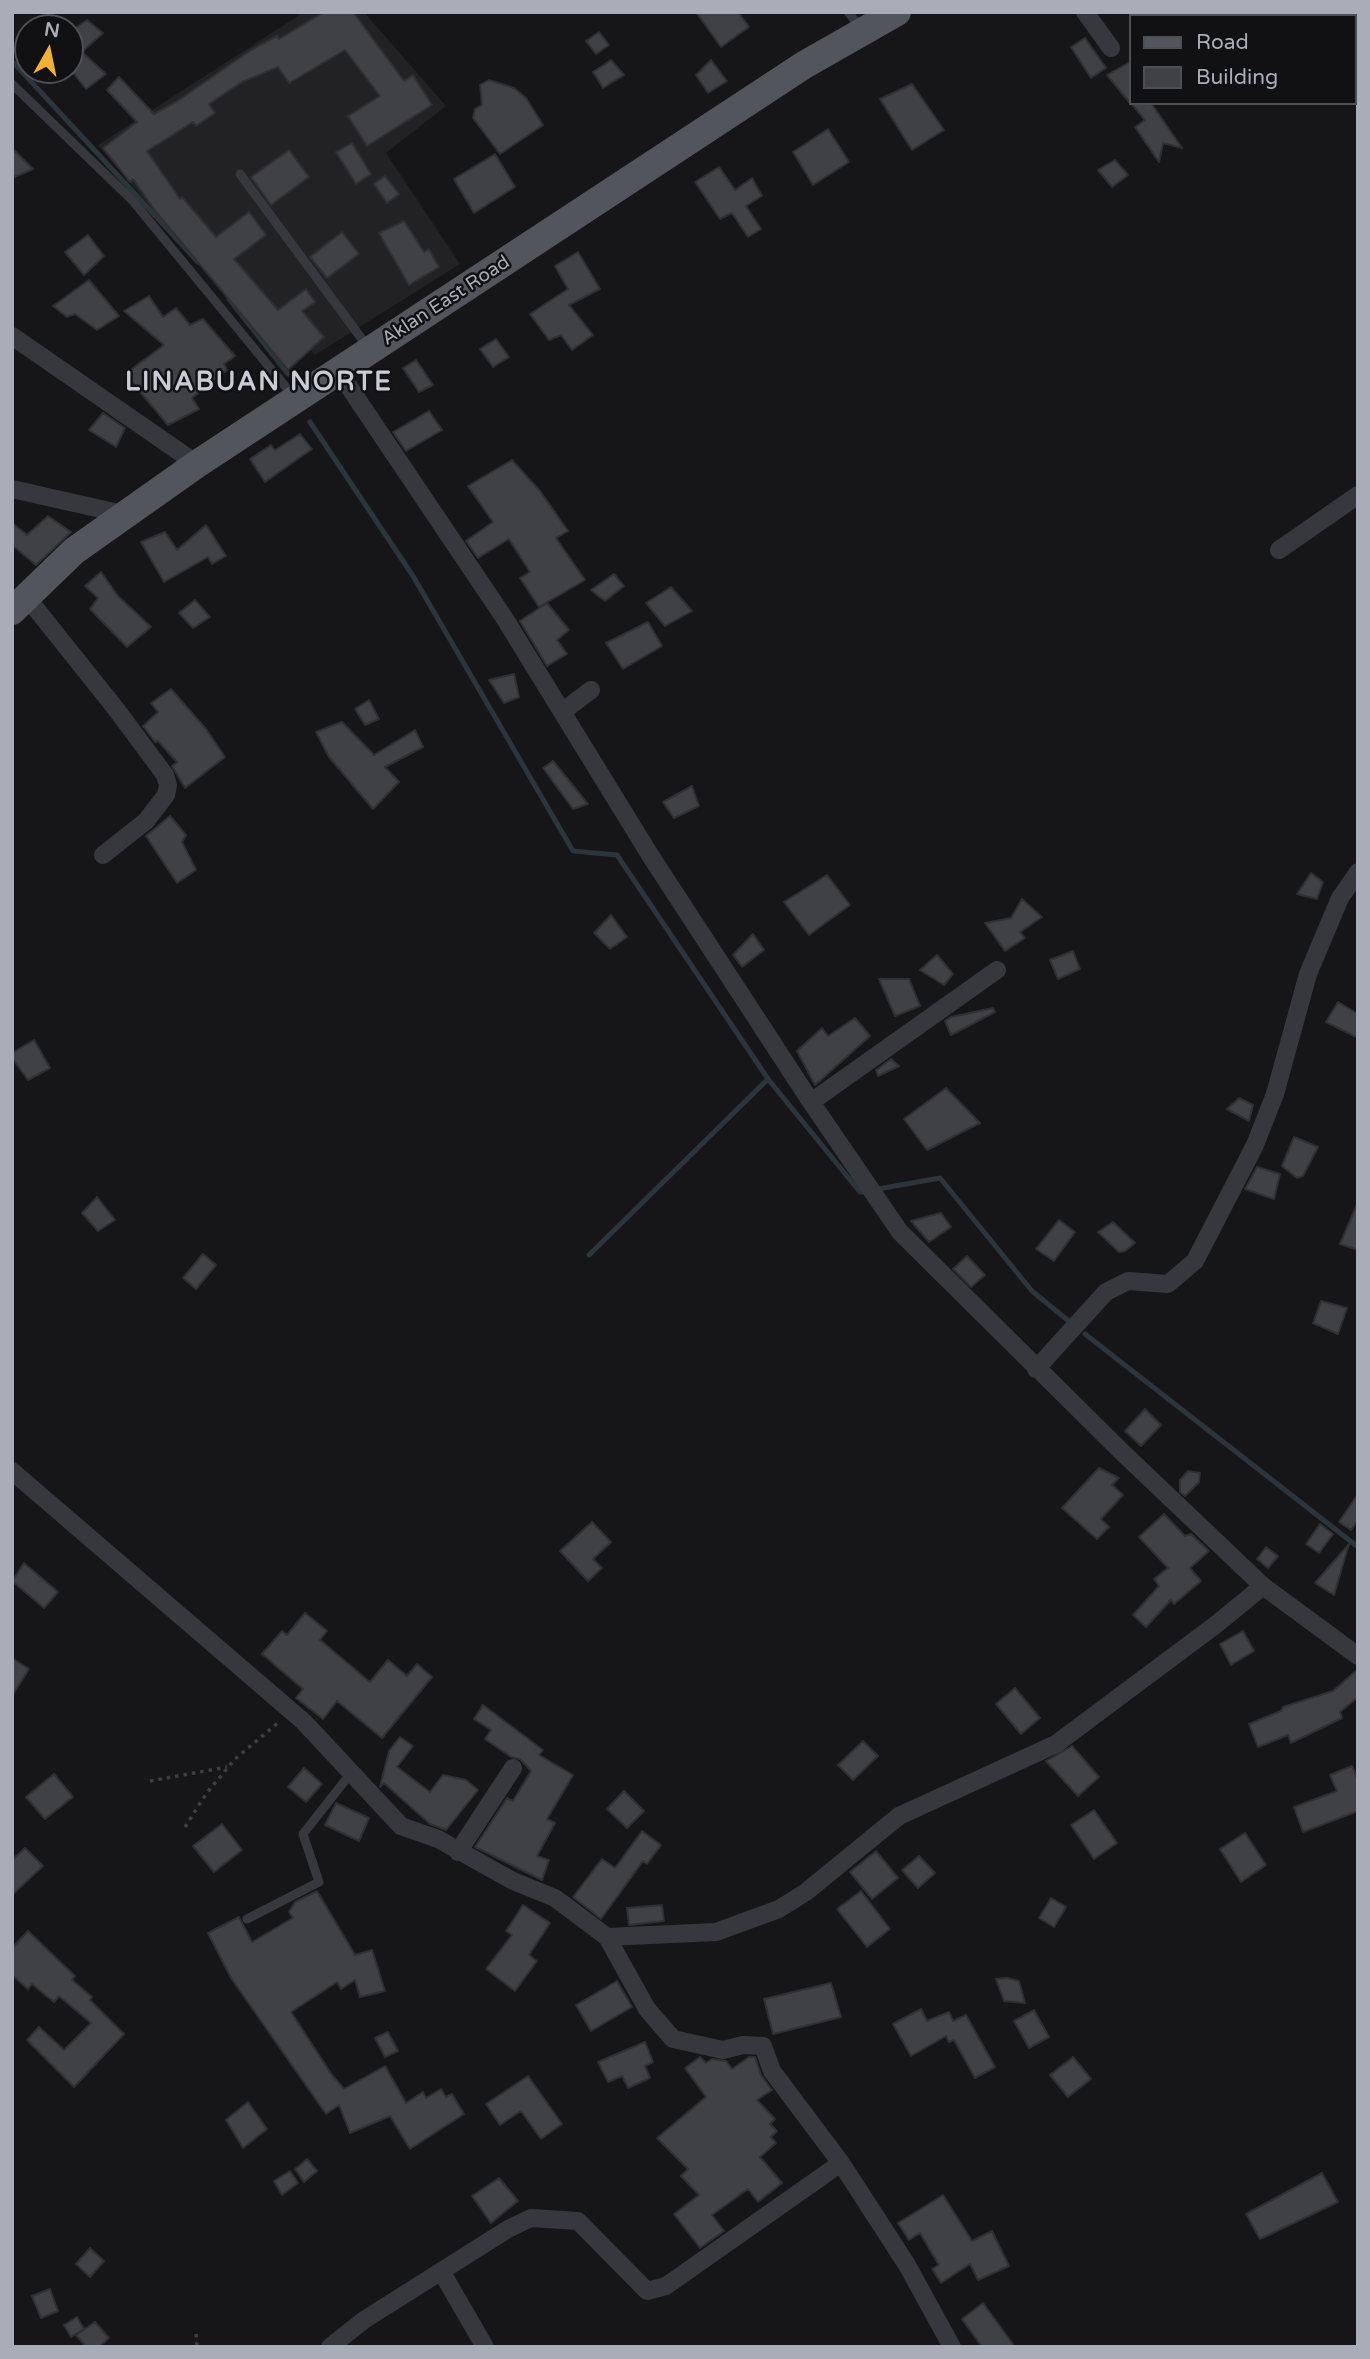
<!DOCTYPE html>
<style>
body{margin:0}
#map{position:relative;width:1370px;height:2359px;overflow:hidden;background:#161618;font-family:"Varela Round",sans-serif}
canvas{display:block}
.frame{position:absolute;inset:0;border:14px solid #a8adb8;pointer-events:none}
.legend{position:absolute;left:1129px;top:14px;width:228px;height:91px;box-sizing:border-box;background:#111113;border:2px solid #4d4f55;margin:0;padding:9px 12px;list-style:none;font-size:21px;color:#a8adb8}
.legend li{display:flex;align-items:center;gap:14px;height:35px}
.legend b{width:35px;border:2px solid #4d4f55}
.north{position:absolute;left:14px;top:14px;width:70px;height:70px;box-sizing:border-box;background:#111113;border:2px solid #4d4f55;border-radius:50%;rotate:9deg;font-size:19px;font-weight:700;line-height:28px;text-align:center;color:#a8adb8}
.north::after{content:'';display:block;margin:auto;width:24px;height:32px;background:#f2b134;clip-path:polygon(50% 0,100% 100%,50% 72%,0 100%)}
</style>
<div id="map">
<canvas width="1370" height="2359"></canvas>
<div class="frame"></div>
<ul class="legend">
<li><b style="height:9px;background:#53555c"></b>Road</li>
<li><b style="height:19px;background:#404145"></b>Building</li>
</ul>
<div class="north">N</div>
</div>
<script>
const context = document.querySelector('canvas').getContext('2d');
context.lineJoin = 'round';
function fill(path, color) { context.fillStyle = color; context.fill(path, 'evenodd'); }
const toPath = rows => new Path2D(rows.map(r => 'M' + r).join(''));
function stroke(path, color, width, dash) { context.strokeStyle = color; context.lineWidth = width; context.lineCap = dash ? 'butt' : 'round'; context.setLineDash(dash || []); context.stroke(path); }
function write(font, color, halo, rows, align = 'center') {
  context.font = font + ' "Varela Round",sans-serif'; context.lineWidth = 5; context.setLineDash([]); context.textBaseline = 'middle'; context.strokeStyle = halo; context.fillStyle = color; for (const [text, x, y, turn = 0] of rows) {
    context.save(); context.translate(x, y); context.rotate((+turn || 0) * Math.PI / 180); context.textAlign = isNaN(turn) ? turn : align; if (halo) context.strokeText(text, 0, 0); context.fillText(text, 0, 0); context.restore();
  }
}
fill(toPath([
 [304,12,364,12,446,106,386,153,460,264,315,355,277,310,253,328,98,145]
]), '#222225');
stroke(toPath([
 [12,61,198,262],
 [229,299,288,374],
 [310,422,413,576,573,851,617,855,768,1079,860,1192,866,1191],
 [878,1189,940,1178,1032,1291,1071,1323],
 [589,1255,768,1079],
 [1085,1334,1358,1547]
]), '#2c353c', 5);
const building = toPath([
 [324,12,353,12,404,81,413,75,432,105,367,146,348,116,380,96,345,50,289,83,278,67,242,82,209,104,215,113,196,126,193,122,147,151,180,199,182,197,216,237,249,212,266,235,234,259,278,310,306,289,315,302,302,311,324,337,288,370,156,212,133,179,130,182,103,148,137,122,107,90,119,77,154,114,176,102,251,50,277,36,279,39,324,12],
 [696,12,738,12,749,27,721,47,696,12],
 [87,20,103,33,82,52,106,74,86,89,70,69,70,32,87,20],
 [599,32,609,45,596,54,586,41,599,32],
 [1085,38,1106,68,1091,78,1071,47,1085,38],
 [611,60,624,75,603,88,593,72,611,60],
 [711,60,727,81,708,93,696,75,711,60],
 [1130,62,1130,103,1107,75,1130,62],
 [489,80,514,88,526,98,543,125,500,154,473,118,475,109,482,105,480,85,489,80],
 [912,84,944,130,912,150,880,99,912,84],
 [1131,103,1151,103,1182,148,1163,143,1159,162,1135,127,1145,120,1131,103],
 [828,129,849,162,813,185,793,152,828,129],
 [352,143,371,174,356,184,336,152,352,143],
 [12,148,33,169,12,178,12,148],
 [289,150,309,177,271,205,251,177,289,150],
 [495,154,515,187,474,213,454,179,495,154],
 [1115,160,1128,175,1112,187,1098,170,1115,160],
 [719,167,735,190,752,178,762,196,746,206,761,229,748,237,732,213,720,219,695,182,719,167],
 [385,176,399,194,387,203,374,184,385,176],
 [404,221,424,252,429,249,439,267,409,285,379,233,404,221],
 [342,232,359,254,327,278,310,257,342,232],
 [88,235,104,256,84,275,65,252,88,235],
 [578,252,600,289,569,305,593,335,572,350,561,335,549,340,530,314,568,289,555,266,578,252],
 [89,280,119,316,97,330,75,314,67,317,53,306,89,280],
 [149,296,163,317,176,308,190,325,203,319,235,356,224,364,227,370,192,398,199,409,168,425,125,374,164,345,124,311,149,296],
 [496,339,509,357,493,367,480,349,496,339],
 [416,360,433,385,419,392,403,368,416,360],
 [429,411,442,430,406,451,393,432,429,411],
 [103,413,125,428,116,447,89,430,103,413],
 [300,434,312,449,265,482,250,459,271,445,275,450,300,434],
 [512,460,540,491,568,531,556,538,585,580,539,607,520,578,530,572,509,539,478,558,466,541,493,522,468,486,512,460],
 [48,516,71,532,36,565,12,545,12,523,27,535,48,516],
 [206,525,226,556,212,564,208,557,164,582,141,542,165,532,177,550,206,525],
 [101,572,118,596,151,627,127,647,90,609,98,598,85,586,101,572],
 [614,574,624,586,605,601,591,590,614,574],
 [671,587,692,611,665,626,646,603,671,587],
 [195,600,210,617,193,628,179,613,195,600],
 [547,603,569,630,557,640,567,654,547,666,520,621,547,603],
 [648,622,662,646,623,669,606,643,648,622],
 [514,674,519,697,504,703,489,680,514,674],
 [171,689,206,729,225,757,185,788,172,766,177,762,158,741,155,742,143,726,158,712,151,703,171,689],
 [369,700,379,719,365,725,355,709,369,700],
 [342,722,374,755,415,730,423,747,385,767,399,782,373,809,329,757,316,732,342,722],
 [553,761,588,804,573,809,543,768,553,761],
 [692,786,699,806,674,818,663,802,692,786],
 [170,816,186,835,182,842,196,870,177,883,146,836,170,816],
 [1311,873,1323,882,1317,899,1297,894,1311,873],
 [827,875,850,905,809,935,784,902,827,875],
 [1022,899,1042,917,1020,932,1025,938,1005,951,985,923,1011,918,1022,899],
 [611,915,627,937,610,949,594,933,611,915],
 [753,934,764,950,742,967,733,955,753,934],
 [1073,951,1080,969,1058,979,1050,960,1073,951],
 [937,955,953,974,944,985,920,970,937,955],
 [879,979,909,979,920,1006,895,1016,879,979],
 [1338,1002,1358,1014,1358,1038,1326,1022,1338,1002],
 [993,1008,995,1012,951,1035,945,1021,951,1017,993,1008],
 [855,1018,870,1036,815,1085,797,1051,822,1028,828,1036,855,1018],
 [34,1040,50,1068,28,1080,12,1058,12,1053,34,1040],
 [891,1059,899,1066,878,1076,876,1070,891,1059],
 [946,1088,980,1123,927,1150,904,1119,946,1088],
 [1239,1098,1253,1105,1249,1121,1227,1109,1239,1098],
 [1294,1137,1318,1147,1303,1176,1297,1178,1282,1166,1294,1137],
 [1257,1167,1280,1174,1274,1199,1245,1189,1257,1167],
 [97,1197,115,1220,98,1231,82,1213,97,1197],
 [1358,1202,1358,1250,1340,1244,1358,1202],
 [941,1213,951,1227,929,1242,911,1221,941,1213],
 [1059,1220,1075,1232,1054,1261,1036,1249,1059,1220],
 [1113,1222,1135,1243,1125,1251,1119,1252,1098,1232,1113,1222],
 [203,1254,216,1265,196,1289,183,1278,203,1254],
 [967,1256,985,1275,971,1287,953,1269,967,1256],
 [1321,1301,1347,1308,1338,1334,1313,1323,1321,1301],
 [1145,1409,1161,1425,1141,1446,1125,1431,1145,1409],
 [1099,1468,1119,1478,1112,1485,1123,1495,1101,1519,1109,1527,1097,1539,1062,1508,1099,1468],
 [1188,1471,1200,1473,1199,1482,1185,1496,1180,1492,1180,1480,1188,1471],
 [1358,1494,1358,1520,1351,1530,1339,1522,1358,1494],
 [1164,1514,1185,1536,1191,1534,1209,1551,1190,1568,1201,1581,1174,1604,1171,1600,1146,1627,1133,1615,1159,1586,1154,1579,1168,1568,1139,1537,1164,1514],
 [592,1522,611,1542,593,1559,602,1568,588,1581,560,1551,592,1522],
 [1320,1524,1333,1534,1319,1553,1306,1544,1320,1524],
 [1349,1544,1334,1595,1315,1583,1349,1544],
 [1266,1547,1278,1556,1268,1568,1257,1559,1266,1547],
 [24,1563,58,1592,44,1608,12,1581,24,1563],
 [305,1613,327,1631,320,1640,370,1682,388,1660,407,1676,417,1664,432,1677,382,1738,337,1701,323,1719,296,1698,303,1689,262,1654,282,1631,287,1635,305,1613],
 [1243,1631,1254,1651,1231,1665,1220,1644,1243,1631],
 [12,1658,29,1669,12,1696,12,1658],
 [1358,1669,1358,1697,1340,1712,1342,1718,1291,1743,1288,1735,1258,1747,1249,1724,1281,1711,1283,1707,1333,1691,1358,1669],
 [1015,1688,1040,1718,1021,1734,996,1704,1015,1688],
 [483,1705,543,1750,539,1755,573,1775,547,1819,555,1823,537,1856,549,1860,542,1880,475,1847,507,1798,513,1801,531,1771,520,1759,511,1757,485,1739,491,1730,474,1719,483,1705],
 [400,1737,413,1746,397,1767,430,1792,443,1775,466,1780,478,1790,446,1830,430,1824,384,1783,380,1787,389,1751,400,1737],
 [863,1741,878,1756,853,1780,838,1765,863,1741],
 [1072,1746,1099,1777,1078,1796,1046,1761,1072,1746],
 [1352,1766,1358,1780,1358,1811,1303,1832,1294,1807,1337,1791,1330,1775,1352,1766],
 [304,1768,322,1784,306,1802,288,1787,304,1768],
 [54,1774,73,1797,45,1819,26,1797,54,1774],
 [624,1791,644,1811,627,1828,607,1809,624,1791],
 [336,1803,369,1818,359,1841,325,1825,336,1803],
 [1094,1810,1117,1843,1094,1859,1071,1825,1094,1810],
 [222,1824,242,1850,214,1872,193,1846,222,1824],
 [642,1831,661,1845,647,1864,643,1861,601,1919,573,1897,602,1859,615,1868,642,1831],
 [1245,1833,1266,1865,1241,1882,1220,1849,1245,1833],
 [25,1848,43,1866,12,1895,12,1860,25,1848],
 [876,1851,898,1878,872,1899,850,1872,876,1851],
 [919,1856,935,1873,918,1888,902,1870,919,1856],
 [317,1891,355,1955,372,1950,385,1991,360,1997,355,1980,341,1989,337,1982,291,2012,332,2075,344,2089,385,2066,406,2103,423,2092,426,2098,441,2089,446,2097,452,2094,464,2114,410,2149,390,2116,350,2133,339,2105,326,2114,231,1978,208,1933,239,1917,252,1942,293,1918,289,1912,295,1902,317,1891],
 [861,1891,890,1929,867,1947,837,1909,861,1891],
 [1051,1898,1066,1907,1054,1927,1039,1918,1051,1898],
 [523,1905,550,1923,529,1955,537,1961,515,1991,486,1969,512,1935,506,1931,523,1905],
 [662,1905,664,1921,629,1925,627,1908,662,1905],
 [28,1931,75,1976,72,1980,92,1997,90,2000,124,2034,74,2087,27,2040,39,2027,64,2050,91,2023,59,1996,54,2002,32,1984,28,1989,12,1975,12,1948,28,1931],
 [1007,1978,1019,1981,1025,2003,1004,2001,996,1979,1007,1978],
 [617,1981,632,2007,591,2031,576,2005,617,1981],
 [831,1983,841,2017,773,2034,764,1999,831,1983],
 [921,2009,927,2021,949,2012,953,2021,966,2015,995,2067,975,2078,954,2040,949,2042,946,2036,911,2056,893,2024,921,2009],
 [1034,2010,1049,2037,1029,2048,1014,2021,1034,2010],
 [388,2032,398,2051,385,2057,375,2038,388,2032],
 [645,2042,653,2062,645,2066,650,2078,628,2088,622,2076,608,2082,598,2062,645,2042],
 [700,2057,706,2063,712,2059,726,2061,732,2069,749,2057,755,2057,761,2075,772,2090,757,2100,775,2119,770,2124,777,2131,771,2137,776,2143,760,2157,782,2183,758,2202,748,2189,712,2215,724,2231,700,2248,674,2214,699,2195,681,2176,688,2169,657,2138,706,2097,685,2068,700,2057],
 [1073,2057,1091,2079,1068,2097,1050,2075,1073,2057],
 [528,2076,562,2124,541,2139,521,2111,500,2125,486,2104,528,2076],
 [248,2102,267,2129,243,2148,226,2120,248,2102],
 [307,2159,317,2171,304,2182,295,2169,307,2159],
 [290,2171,298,2183,282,2195,274,2181,290,2171],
 [1322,2173,1338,2202,1260,2239,1246,2214,1322,2173],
 [499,2178,518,2201,491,2223,472,2196,499,2178],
 [943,2195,972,2241,992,2231,1009,2266,978,2280,970,2264,941,2283,932,2269,939,2265,920,2233,909,2240,898,2223,943,2195],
 [90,2248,104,2261,90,2277,76,2264,90,2248],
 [50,2289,58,2311,41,2318,32,2296,50,2289],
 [983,2303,1015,2347,982,2347,962,2319,983,2303],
 [77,2317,84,2329,71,2337,64,2325,77,2317],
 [95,2322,109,2338,99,2347,86,2347,76,2335,95,2322]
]);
fill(building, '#404145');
stroke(building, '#303034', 2);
stroke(toPath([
 [150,1781,227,1767],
 [185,1827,206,1794,235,1759,279,1722],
 [196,2334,197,2347]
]), '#3d3f44', 3.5, [3.5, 5]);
stroke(toPath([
 [848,12,860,27],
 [12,84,132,200,294,397],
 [240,174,367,346],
 [247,1919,319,1882,303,1834,351,1773]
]), '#37383d', 9);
stroke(toPath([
 [1085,12,1111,48],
 [12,336,197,464],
 [339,372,505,619,650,855,811,1102,900,1232,1123,1453,1263,1586,1358,1656],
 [12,489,123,514],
 [1279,550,1358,495],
 [25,595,116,709,165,775,168,785,166,795,146,821,103,855],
 [562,712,591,690],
 [811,1102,997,970],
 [1036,1369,1106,1292,1128,1281,1168,1284,1195,1261,1255,1145,1275,1094,1308,974,1340,898,1358,872],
 [12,1471,304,1722,401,1826,438,1839,513,1881,555,1898,607,1937,647,2009,673,2039,723,2050,743,2045,763,2046,772,2071,841,2163,907,2265,952,2347],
 [458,1852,513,1768],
 [607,1937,716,1932,779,1909,806,1892,899,1816,1056,1744,1218,1623,1263,1586],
 [441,2271,485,2347],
 [330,2347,364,2320,508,2229,531,2218,578,2221,647,2291,666,2286,841,2163]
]), '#37383d', 18);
stroke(toPath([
 [12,611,74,551,197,464,804,65,897,12]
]), '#53555c', 28);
write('19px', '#a8adb8', '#111113', [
 ["Aklan East Road",446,301,-33]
]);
context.letterSpacing = '2px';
write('bold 26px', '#c9ccd4', '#111113', [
 ["LINABUAN NORTE",259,383]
]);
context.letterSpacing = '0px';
</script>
